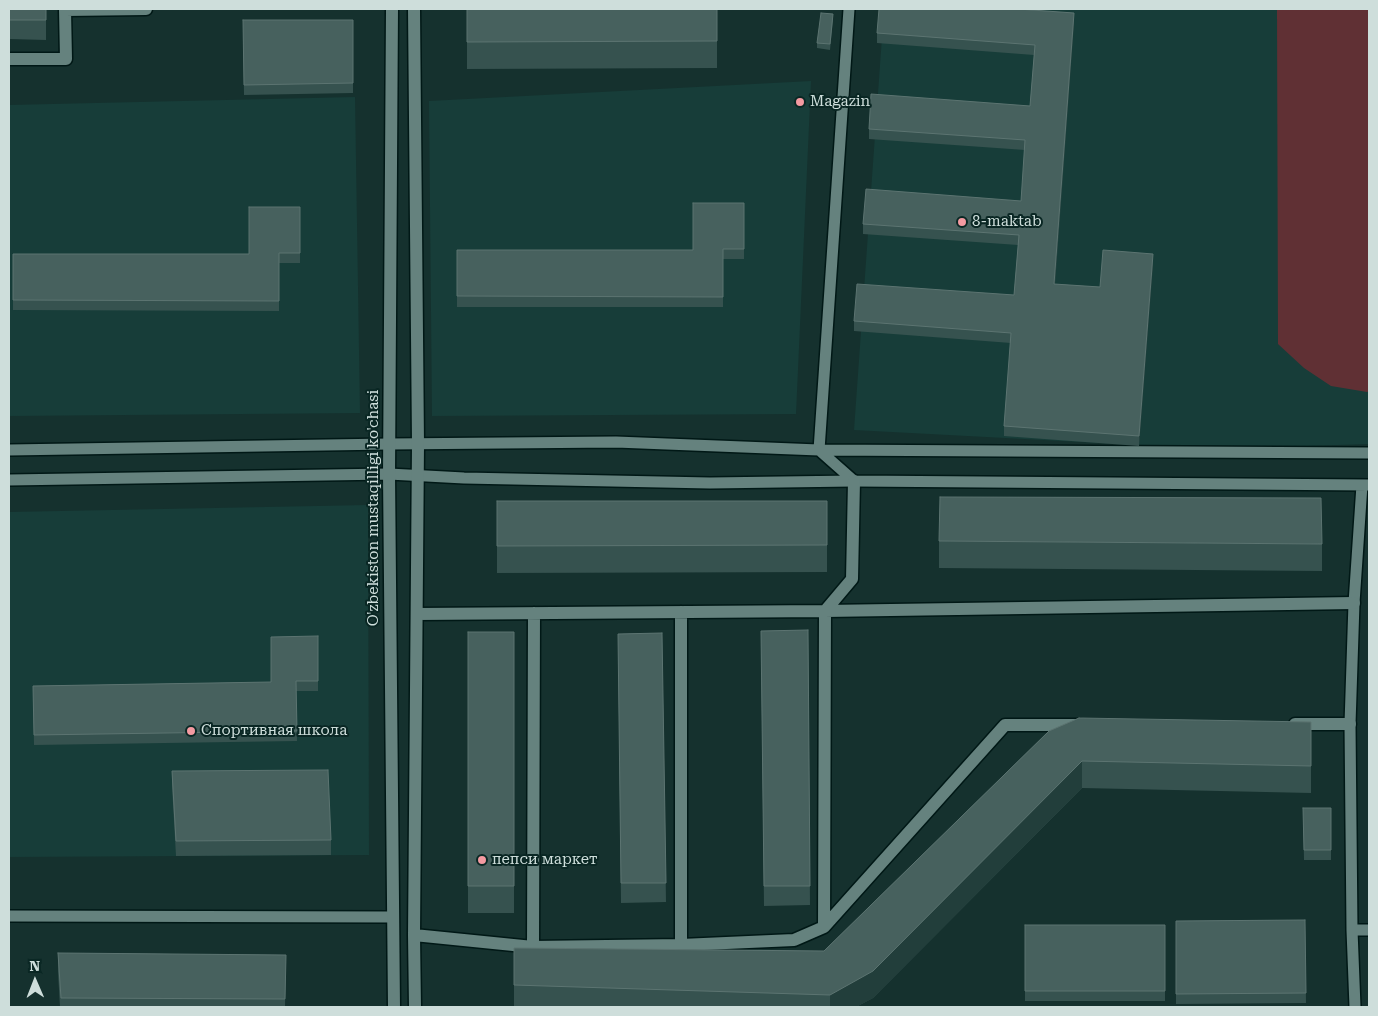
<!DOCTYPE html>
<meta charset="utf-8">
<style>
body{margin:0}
#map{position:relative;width:1378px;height:1016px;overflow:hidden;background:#15312e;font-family:"Roboto Serif",serif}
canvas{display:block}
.frame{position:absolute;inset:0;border:10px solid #cededb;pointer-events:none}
.north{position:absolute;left:10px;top:956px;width:50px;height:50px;-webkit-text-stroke:4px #0a2724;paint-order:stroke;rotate:359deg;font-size:14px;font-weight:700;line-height:20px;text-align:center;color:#cededb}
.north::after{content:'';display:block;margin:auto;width:18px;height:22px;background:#cededb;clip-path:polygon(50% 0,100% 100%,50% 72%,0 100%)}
</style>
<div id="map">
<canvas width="1378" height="1016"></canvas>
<div class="frame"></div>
<div class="north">N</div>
</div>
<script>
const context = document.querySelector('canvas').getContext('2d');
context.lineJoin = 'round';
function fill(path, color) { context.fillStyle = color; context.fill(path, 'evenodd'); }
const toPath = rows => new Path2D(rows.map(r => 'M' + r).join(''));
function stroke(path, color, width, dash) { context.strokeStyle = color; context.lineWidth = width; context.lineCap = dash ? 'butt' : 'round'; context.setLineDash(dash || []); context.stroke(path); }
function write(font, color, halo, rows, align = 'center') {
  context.font = font + ' "Roboto Serif",serif'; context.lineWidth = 4; context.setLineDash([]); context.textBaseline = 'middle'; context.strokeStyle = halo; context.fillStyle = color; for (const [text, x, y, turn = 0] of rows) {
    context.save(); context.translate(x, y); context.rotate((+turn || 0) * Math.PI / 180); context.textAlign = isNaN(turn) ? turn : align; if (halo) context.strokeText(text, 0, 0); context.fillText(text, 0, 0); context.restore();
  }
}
fill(toPath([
 [884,9,1369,9,1369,444,1213,449,854,430],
 [811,81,796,414,432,416,429,101],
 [355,97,360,413,9,416,9,105],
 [368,505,369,855,9,857,9,512]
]), '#173d39');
fill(toPath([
 [1277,9,1369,9,1369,391,1367,392,1331,386,1304,368,1278,344]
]), '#603034');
const lane = toPath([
 [849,9,819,450,854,481],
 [9,450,389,444,616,442,819,450,1369,453],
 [9,480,389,474,464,478,710,483,854,481,1369,485],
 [9,916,392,917],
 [1352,930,1369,930],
 [1355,1007,1352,930,1350,724,1354,603,1362,485]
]);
const street = toPath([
 [392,9,389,474,394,1007],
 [414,9,418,444,414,935,415,1007],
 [9,59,66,59,65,10,146,9],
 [417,614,825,611,1354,603],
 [1295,724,1350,724],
 [824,927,825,611,852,579,854,481],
 [414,935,533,947,681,945,794,940,824,927,1005,725,1080,725],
 [681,945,681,612],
 [533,947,534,613]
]);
stroke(lane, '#001816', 14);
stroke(street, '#001816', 15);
stroke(lane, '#65827e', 11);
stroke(street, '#65827e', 12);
fill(toPath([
 [9,9,46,9,46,40,9,39],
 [467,9,717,9,717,68,467,69],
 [833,19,830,50,817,48,817,43],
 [243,20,353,20,353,93,244,95],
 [1074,23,1055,284,1100,287,1153,264,1139,446,1004,436,1004,426,1011,343,854,331,854,321,1014,295,1018,245,863,234,863,224,1021,201,1025,150,869,139,869,129,1030,106,1034,55,877,43,877,33],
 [744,203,744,259,723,259,723,307,457,307,457,250,693,250],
 [300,207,300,263,279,263,279,311,13,310,13,254,249,254],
 [497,501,827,501,827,572,497,573],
 [939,541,1322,544,1322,571,939,568],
 [808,630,810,905,764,906,761,631],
 [468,632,514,632,514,913,468,913],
 [662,633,666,902,621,903,618,634],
 [318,636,318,691,296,691,297,741,34,745,33,686,271,682],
 [1311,722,1311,793,1082,788,873,998,856,1007,514,1007,514,948,824,951,1049,731],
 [172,771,331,840,331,855,176,856,172,786],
 [1303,808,1331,808,1331,860,1304,860],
 [1305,920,1306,1003,1176,1004,1176,921],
 [1025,925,1165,925,1165,1001,1025,1001],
 [58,953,286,955,285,1007,60,1007,58,972]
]), '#36524f');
fill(toPath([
 [1074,13,1074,23,1054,294,1054,284],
 [1153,254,1153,264,1139,446,1139,436],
 [1082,761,1082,788,873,998,856,1007,830,1007,830,995]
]), '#223e3b');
const building = toPath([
 [9,9,46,9,46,20,9,20,9,9],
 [467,9,717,9,717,41,467,42,467,9],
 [879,9,1018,9,1074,13,1054,284,1100,287,1103,250,1153,254,1139,436,1004,426,1011,333,854,321,857,284,1014,295,1019,235,863,224,866,189,1021,201,1025,140,869,129,871,94,1030,106,1035,45,877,33,879,9],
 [821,13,833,14,830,44,817,43,821,13],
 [243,20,353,20,353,83,244,85,243,20],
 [693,203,744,203,744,249,723,249,723,297,457,296,457,250,693,250,693,203],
 [249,207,300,207,300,253,279,253,279,301,13,300,13,254,249,254,249,207],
 [940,497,1321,498,1322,544,939,541,940,497],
 [497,501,827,501,827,545,497,546,497,501],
 [808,630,810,886,764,886,761,631,808,630],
 [468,632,514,632,514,886,468,886,468,632],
 [662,633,666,883,621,883,618,634,662,633],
 [318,636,318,681,296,681,297,731,34,735,33,686,271,682,271,637,318,636],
 [1079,718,1311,722,1311,766,1082,761,873,971,830,995,514,985,514,948,824,951,1049,731,1079,718],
 [328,770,331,840,176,841,172,771,328,770],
 [1303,808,1331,808,1331,850,1304,850,1303,808],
 [1305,920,1306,993,1176,994,1176,921,1305,920],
 [1025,925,1165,925,1165,991,1025,991,1025,925],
 [58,953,286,955,285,999,61,998,58,953]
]);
fill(building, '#47615e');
stroke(building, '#5c7471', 1);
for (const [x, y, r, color] of [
 [800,102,5,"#f49aa1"],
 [962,222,5,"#f49aa1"],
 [191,731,5,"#f49aa1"],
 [482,860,5,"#f49aa1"]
]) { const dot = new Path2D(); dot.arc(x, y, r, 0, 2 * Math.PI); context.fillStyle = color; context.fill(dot); stroke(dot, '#0a2724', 2); }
write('15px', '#cededb', '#0a2724', [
 ["Magazin",810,102],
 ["8-maktab",972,222],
 ["Спортивная школа",201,731],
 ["пепси маркет",492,860]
], 'left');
write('15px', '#cededb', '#0a2724', [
 ["O'zbekiston mustaqilligi ko'chasi",374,508,-90]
]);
</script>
